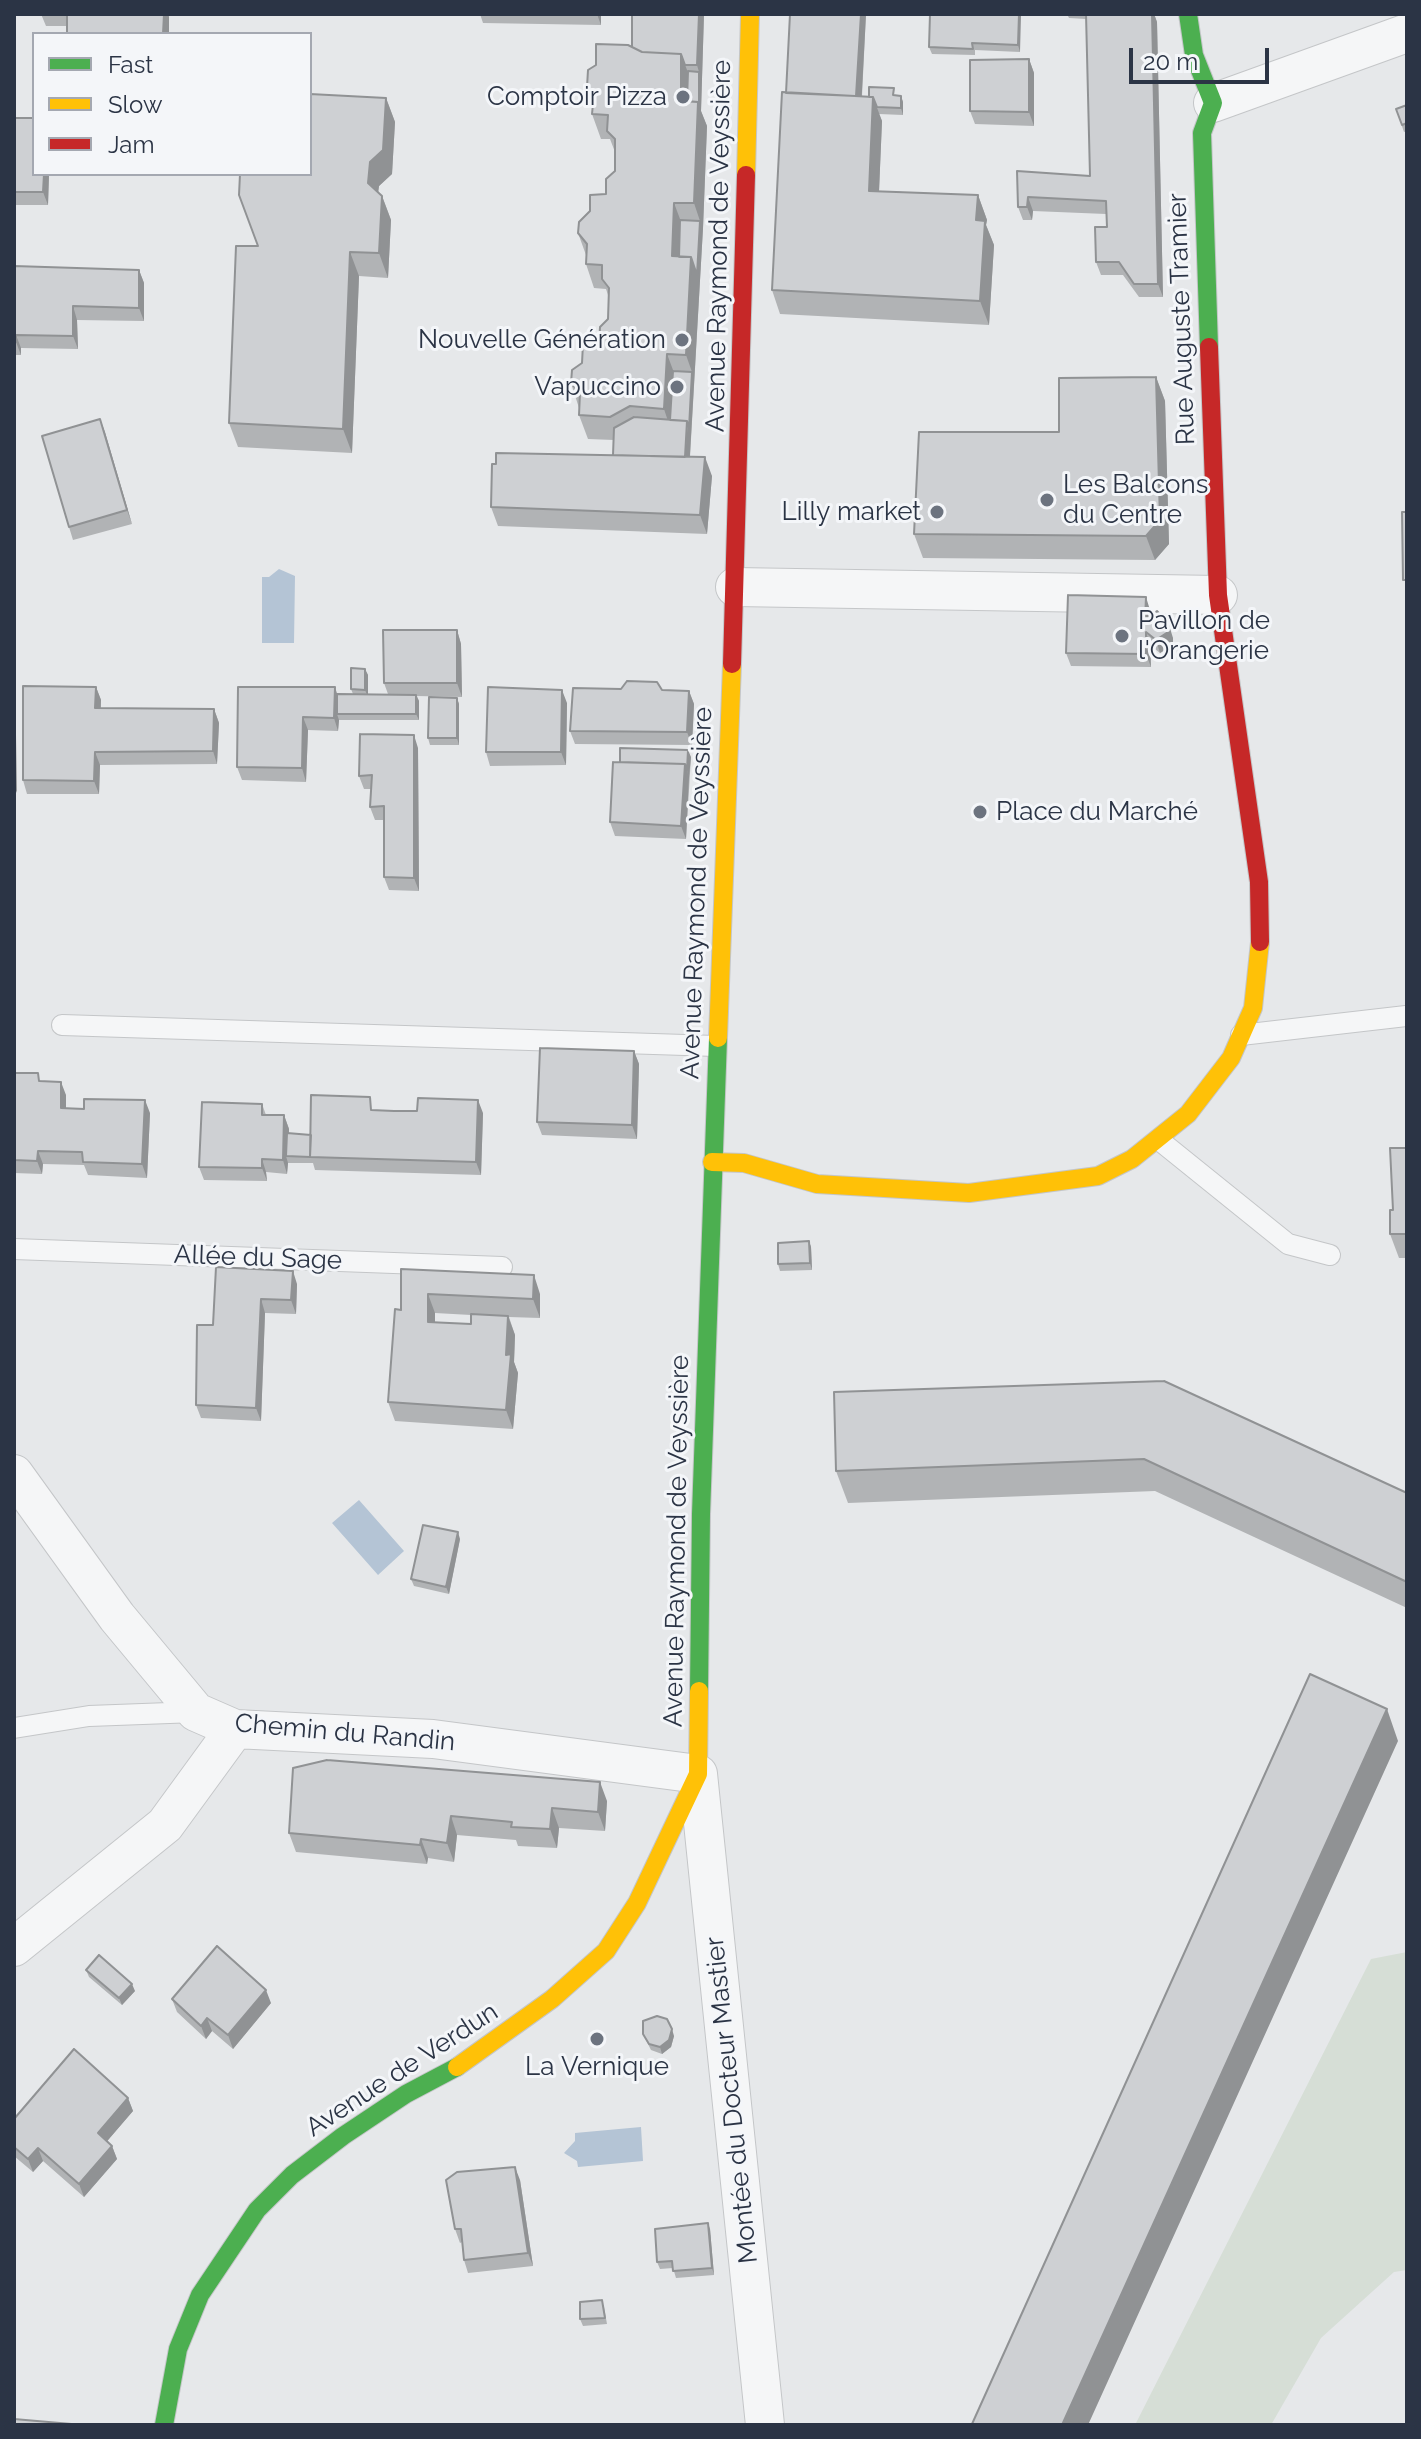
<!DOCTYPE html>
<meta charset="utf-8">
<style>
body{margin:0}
#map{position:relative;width:1421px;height:2439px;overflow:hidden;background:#e6e8ea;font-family:Raleway,sans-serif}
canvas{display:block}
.frame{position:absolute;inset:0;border:16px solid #2b3445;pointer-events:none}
.legend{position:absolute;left:32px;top:32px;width:280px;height:144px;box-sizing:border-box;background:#f4f6f9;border:2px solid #a4a8b1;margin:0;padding:10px 14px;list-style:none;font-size:24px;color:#2b3445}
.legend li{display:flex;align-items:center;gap:16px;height:40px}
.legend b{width:40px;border:2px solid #a4a8b1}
.scale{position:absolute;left:1129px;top:48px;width:140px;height:36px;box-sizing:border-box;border:4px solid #2b3445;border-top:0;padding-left:10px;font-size:24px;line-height:28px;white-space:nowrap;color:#2b3445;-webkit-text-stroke:6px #f4f6f9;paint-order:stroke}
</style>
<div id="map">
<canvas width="1421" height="2439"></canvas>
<div class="frame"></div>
<ul class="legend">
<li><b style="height:10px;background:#4caf50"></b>Fast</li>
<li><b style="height:10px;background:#ffc107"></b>Slow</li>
<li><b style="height:10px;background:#c62828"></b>Jam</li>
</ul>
<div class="scale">20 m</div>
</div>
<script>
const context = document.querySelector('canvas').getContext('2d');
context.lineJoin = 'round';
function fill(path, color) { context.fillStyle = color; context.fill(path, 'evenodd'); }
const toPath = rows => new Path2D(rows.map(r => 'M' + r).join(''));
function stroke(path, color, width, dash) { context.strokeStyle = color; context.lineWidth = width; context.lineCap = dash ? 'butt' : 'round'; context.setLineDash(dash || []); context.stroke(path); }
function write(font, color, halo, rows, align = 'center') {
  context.font = font + ' Raleway,sans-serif'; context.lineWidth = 6; context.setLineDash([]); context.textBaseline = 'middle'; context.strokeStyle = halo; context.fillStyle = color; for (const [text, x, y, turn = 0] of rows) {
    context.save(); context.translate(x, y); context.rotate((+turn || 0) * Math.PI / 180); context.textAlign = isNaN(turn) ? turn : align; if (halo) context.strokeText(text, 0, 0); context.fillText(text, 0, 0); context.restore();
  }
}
fill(toPath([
 [1407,1952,1407,2270,1394,2272,1321,2338,1271,2425,1135,2425,1371,1959]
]), '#d6ded6');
fill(toPath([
 [279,569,295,576,294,643,262,643,262,577,269,577],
 [359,1500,404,1551,378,1575,332,1523],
 [641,2127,643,2161,578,2167,577,2161,564,2153,575,2141,575,2133]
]), '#b4c4d5');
const lane = toPath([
 [62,1025,716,1046],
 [1241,1035,1406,1016],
 [1159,1140,1288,1244,1330,1255],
 [14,1249,502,1267],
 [14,1728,89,1716,196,1712]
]);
const street = toPath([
 [1213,103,1407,33],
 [735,587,1218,595],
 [14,1474,117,1617,196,1712,235,1729,433,1739,698,1774,765,2425],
 [14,1947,165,1825,235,1729]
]);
const fast = toPath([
 [1188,14,1194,55,1213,103,1202,133,1209,347],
 [699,1691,701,1514,718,1038],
 [164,2425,178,2349,200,2295,257,2210,292,2175,343,2136,406,2094,457,2067]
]);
const slow = toPath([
 [746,175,750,14],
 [718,1038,732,664],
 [712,1162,744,1163,817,1184,969,1193,1098,1176,1132,1159,1188,1114,1231,1058,1253,1008,1260,942],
 [457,2067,552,1999,606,1951,637,1903,698,1774,699,1691]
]);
const jam = toPath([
 [1209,347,1218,595,1259,882,1260,942],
 [732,664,746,175]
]);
stroke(lane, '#c4c6c8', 22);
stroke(street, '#c4c6c8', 40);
stroke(fast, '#c4c6c8', 20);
stroke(slow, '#c4c6c8', 20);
stroke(jam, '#c4c6c8', 20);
stroke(lane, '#f5f6f7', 20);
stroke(street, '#f5f6f7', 38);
stroke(fast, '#4caf50', 18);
stroke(slow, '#ffc107', 18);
stroke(jam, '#c62828', 18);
fill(toPath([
 [41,14,168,14,169,17,67,26,46,26],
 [480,14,601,14,601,25,483,23],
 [632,14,704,14,701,111,707,126,703,228,690,457,712,476,707,534,498,526,491,507,613,455,614,440,588,439,579,415,579,408,571,383,582,363,599,344,608,319,609,298,606,289,594,288,586,264,586,255,578,233,606,194,615,171,615,152,610,139,601,139,592,114,593,104,587,87,632,47],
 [790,14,866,14,862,96,901,96,903,102,903,115,879,114,882,121,879,191,978,195,987,220,986,225,994,245,989,325,780,314,772,290,786,93],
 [930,14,1020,14,1020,52,975,50,975,55,932,54,929,47],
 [1067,14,1154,14,1157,22,1163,297,1139,297,1123,275,1101,275,1096,262,1107,227,1106,214,1033,211,1032,220,1023,220,1018,207,1017,171,1090,176,1086,19,1069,18],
 [1029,59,1034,73,1034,126,975,124,970,111],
 [386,98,395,122,392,174,379,186,378,193,382,196,391,220,388,278,359,276,352,453,238,447,229,423],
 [1407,105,1407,131,1404,132,1396,109],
 [14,118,49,174,48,205,14,205],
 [14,266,139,270,144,283,144,321,77,320,78,349,21,348,21,355,14,355],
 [1156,377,1165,401,1169,544,1155,560,923,558,914,534,1059,432],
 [100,419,132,524,73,540,69,527],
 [1150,610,1150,616,1173,638,1173,645,1160,653,1150,645,1151,667,1071,666,1066,653],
 [457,630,461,644,462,697,417,696,419,701,419,720,339,720,338,731,308,730,306,782,242,780,237,767,238,687,353,694,351,689,365,669,368,675,368,694,388,694,384,683],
 [96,687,101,700,101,708,214,709,219,723,217,764,100,765,99,794,27,794,23,780],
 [662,690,689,691,694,704,692,745,575,744,570,731],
 [457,698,459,704,459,745,430,745,428,738],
 [567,703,566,765,490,766,486,752],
 [418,748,419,891,389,890,384,877,384,820,375,820,370,807,371,789,364,789,359,776],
 [691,757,686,839,615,836,610,822],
 [634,1051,639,1064,637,1139,542,1135,537,1122],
 [14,1073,42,1081,66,1095,66,1108,150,1113,147,1178,88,1175,84,1165,43,1164,42,1174,14,1173],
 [262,1104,266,1115,284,1115,289,1129,289,1134,311,1135,375,1110,483,1113,481,1175,315,1170,313,1163,288,1163,287,1174,266,1172,267,1181,204,1180,199,1167],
 [1407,1148,1407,1258,1399,1258,1390,1234,1393,1210],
 [809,1241,811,1247,812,1270,780,1271,778,1264],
 [216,1267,297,1284,296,1314,265,1313,261,1421,201,1418,196,1405,213,1325],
 [401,1269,540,1294,540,1318,509,1317,515,1335,514,1362,518,1373,513,1429,395,1421,388,1402,401,1310],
 [435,1313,471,1315,471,1324,435,1322],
 [834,1392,1407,1493,1407,1608,1155,1491,848,1503,836,1471],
 [460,1539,449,1594,414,1586,411,1579],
 [293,1768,607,1801,605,1831,559,1828,557,1848,518,1846,516,1840,457,1835,454,1862,428,1858,427,1864,296,1852,289,1833],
 [86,1970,135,1991,122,2005,89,1977],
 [172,1999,271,2003,233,2049,212,2031,206,2039,177,2012],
 [643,2034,674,2036,671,2047,662,2054,651,2050],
 [128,2098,133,2111,107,2141,112,2146,117,2159,84,2197,43,2161,33,2172,14,2156,14,2119],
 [520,2180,533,2266,468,2273,464,2260,462,2242,460,2243,455,2229],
 [710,2229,714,2275,676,2278,673,2268,660,2269,657,2262],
 [604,2307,607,2324,583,2326,580,2319]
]), '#b1b3b5');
fill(toPath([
 [164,14,168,14,169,17,169,34,163,34],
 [597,14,601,14,601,25],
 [699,14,704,14,701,111,707,126,703,228,689,471,685,458,692,372,686,355,691,257,700,221,694,203,699,72,697,65],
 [861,14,866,14,861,109,856,96],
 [1019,14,1020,14,1021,16,1020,52,1018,45],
 [1152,14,1154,14,1157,22,1163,297,1158,284],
 [681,54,690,78,687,118,681,101],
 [1029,59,1034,73,1034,126,1029,112],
 [901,96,903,102,903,115,901,108],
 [873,97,882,121,878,215,869,191],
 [386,98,395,122,392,174,379,186,376,207,368,183,370,162],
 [44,174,49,174,48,205,43,192],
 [978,195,987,220,986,225,994,245,989,325,980,301,976,220],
 [382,196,391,220,388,278,379,253],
 [1028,197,1033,211,1032,220,1027,207],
 [674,203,683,227,681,274,672,256],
 [350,252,359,276,352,453,343,429],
 [139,270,144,283,144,321,139,308],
 [73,306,77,320,78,349,73,336],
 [16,335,21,348,21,355,16,342],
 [667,354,676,378,670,427,664,409],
 [1156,377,1165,401,1169,544,1155,560,1146,536],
 [100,419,105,432,132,524,127,510],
 [705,457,712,476,707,534,700,515],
 [1146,597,1150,610,1150,633,1145,620],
 [1169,625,1173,638,1173,645,1160,653,1156,640],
 [457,630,461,644,462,697,457,683],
 [1146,632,1150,645,1151,667,1146,654],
 [365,669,368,675,368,697,365,690],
 [96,687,101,700,100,721,95,708],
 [335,687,339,700,337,714,339,720,338,731,334,718],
 [562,690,567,703,566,765,561,752],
 [689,691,694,704,692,745,687,732],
 [14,693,16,699,16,719,14,712],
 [416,695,419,701,419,720,416,714],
 [457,698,459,704,459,745,457,738],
 [214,709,219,723,217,764,213,751],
 [303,717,308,730,306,782,302,768],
 [14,729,16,735,17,793,14,786],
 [414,735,418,748,419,891,414,878],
 [688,750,691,757,689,777,687,770],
 [95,752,100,765,99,794,94,781],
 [685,764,689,777,686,839,681,826],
 [634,1051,639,1064,637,1139,632,1125],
 [61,1082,66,1095,66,1121,61,1108],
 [145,1100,150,1113,147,1178,142,1164],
 [478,1100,483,1113,481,1175,476,1162],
 [284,1115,289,1129,288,1156,286,1156,288,1163,287,1174,283,1160],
 [38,1151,43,1164,42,1174,37,1161],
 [262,1159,266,1172,267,1181,262,1168],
 [809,1241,811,1247,812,1270,810,1263],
 [293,1271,297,1284,296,1314,291,1300],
 [534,1275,540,1294,540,1318,533,1299],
 [428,1294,435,1313,435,1341,428,1322],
 [261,1299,265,1313,261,1421,256,1408],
 [508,1316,515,1335,514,1362,518,1373,513,1429,506,1410,506,1355],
 [458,1532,460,1539,449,1594,446,1587],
 [1387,1709,1398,1741,1088,2425,1062,2425],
 [600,1782,607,1801,605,1831,598,1812],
 [552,1808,559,1828,557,1848,550,1829],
 [451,1816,457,1835,454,1862,447,1843],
 [421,1839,428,1858,427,1864,420,1845],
 [132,1984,135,1991,122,2005,119,1998],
 [266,1990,271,2003,233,2049,228,2035],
 [207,2018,212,2031,206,2039,201,2026],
 [672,2029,674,2036,671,2047,662,2054,660,2047],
 [128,2098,133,2111,103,2146,98,2133],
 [112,2146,117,2159,84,2197,79,2184],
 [38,2148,43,2161,33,2172,28,2159],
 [515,2167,520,2180,533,2266,528,2253],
 [708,2223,710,2229,714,2275,712,2268]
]), '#909294');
const building = toPath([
 [67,14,164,14,163,34,67,34,67,14],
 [632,14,699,14,697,65,685,65,681,54,642,52,632,47,632,14],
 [790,14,861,14,856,96,786,93,790,14],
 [930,14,1019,14,1018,45,972,43,973,49,929,47,930,14],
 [1086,14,1152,14,1158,284,1134,284,1119,262,1096,262,1095,227,1107,227,1106,201,1028,197,1027,207,1018,207,1017,171,1090,176,1086,14],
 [596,44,628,45,642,52,681,54,681,101,698,102,694,203,674,203,672,256,691,257,686,355,667,354,664,409,630,406,610,417,579,415,580,393,571,383,572,370,582,363,583,344,599,344,600,327,608,319,609,288,602,279,602,265,586,264,587,244,578,233,579,222,590,211,590,195,606,194,606,179,615,171,615,139,607,131,608,115,592,114,594,94,587,87,588,70,596,65,596,44],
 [1029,59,1029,112,970,111,970,60,1029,59],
 [688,71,699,72,699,104,698,102,687,101,688,71],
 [869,87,894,88,893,95,901,96,901,108,877,107,873,97,869,97,869,87],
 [782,92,873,97,869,191,978,195,976,220,985,221,980,301,772,290,782,92],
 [310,94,386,98,383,150,370,162,368,183,382,196,379,253,350,252,343,429,229,423,236,246,258,246,239,195,240,174,310,174,310,94],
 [1407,105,1407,123,1402,125,1396,109,1407,105],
 [14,118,34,118,34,174,44,174,43,192,14,192,14,118],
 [680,220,700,221,697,275,691,257,679,257,680,220],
 [14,266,139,270,139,308,73,306,73,336,16,335,16,342,14,342,14,266],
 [673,371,692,372,689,428,687,421,670,420,673,371],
 [1156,377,1160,520,1146,536,914,534,919,432,1059,432,1059,378,1156,377],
 [634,417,687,421,685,457,613,455,614,428,634,417],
 [100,419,127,510,69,527,42,436,100,419],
 [496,453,705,457,700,515,491,507,492,464,496,464,496,453],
 [1402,512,1407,512,1407,580,1403,580,1402,512],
 [1068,595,1146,597,1145,620,1157,611,1169,625,1168,632,1156,640,1146,632,1146,654,1066,653,1068,595],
 [383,630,457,630,457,683,384,683,383,630],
 [351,668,365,669,365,690,351,689,351,668],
 [627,681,657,682,662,690,689,691,687,732,570,731,573,688,621,689,627,681],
 [23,686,96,687,95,708,214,709,213,751,95,752,94,781,23,780,23,686],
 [238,687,335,687,334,718,303,717,302,768,237,767,238,687],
 [488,687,562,690,561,752,486,752,488,687],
 [337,694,416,695,416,714,337,714,337,694],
 [429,697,457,698,457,738,428,738,429,697],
 [360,734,414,735,414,878,384,877,384,806,370,807,372,775,359,776,360,734],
 [620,748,688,750,687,770,685,764,620,762,620,748],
 [613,762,685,764,681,826,610,822,613,762],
 [540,1048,634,1051,632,1125,537,1122,540,1048],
 [14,1073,38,1073,39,1081,61,1082,61,1108,84,1109,84,1099,145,1100,142,1164,83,1162,82,1152,38,1151,37,1161,14,1160,14,1073],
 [311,1095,370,1097,371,1110,394,1111,417,1111,418,1098,478,1100,476,1162,310,1157,311,1095],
 [202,1102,262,1104,262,1115,284,1115,283,1160,262,1159,262,1168,199,1167,202,1102],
 [287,1133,311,1135,310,1157,286,1156,287,1133],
 [1390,1148,1407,1148,1407,1234,1390,1234,1390,1210,1393,1210,1390,1148],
 [809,1241,810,1263,778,1264,778,1243,809,1241],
 [216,1267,293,1271,291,1300,261,1299,256,1408,196,1405,197,1325,213,1325,216,1267],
 [401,1269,534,1275,533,1299,428,1294,428,1322,471,1324,471,1314,508,1316,506,1355,511,1354,506,1410,388,1402,395,1309,401,1310,401,1269],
 [1164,1381,1407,1493,1407,1582,1144,1459,836,1471,834,1392,1164,1381],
 [423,1525,458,1532,446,1587,411,1579,423,1525],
 [1310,1674,1387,1709,1062,2425,975,2425,972,2424,1310,1674],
 [327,1760,600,1782,598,1812,552,1808,550,1829,511,1827,512,1822,451,1816,447,1843,421,1839,420,1845,289,1833,293,1768,327,1760],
 [217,1946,266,1990,228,2035,207,2018,201,2026,172,1999,217,1946],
 [99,1955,132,1984,119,1998,86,1970,99,1955],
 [657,2016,667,2019,672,2029,669,2040,660,2047,649,2044,643,2034,643,2021,657,2016],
 [74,2049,128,2098,98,2133,112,2146,79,2184,38,2148,28,2159,14,2147,14,2119,74,2049],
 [515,2167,528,2253,464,2260,461,2229,455,2229,446,2180,457,2172,515,2167],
 [708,2223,712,2268,673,2271,672,2261,657,2262,655,2229,708,2223],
 [602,2300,605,2318,580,2319,580,2302,602,2300],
 [14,2419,83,2425,14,2425,14,2419]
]);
fill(building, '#ced0d3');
stroke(building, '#909294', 2);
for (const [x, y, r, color] of [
 [683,97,8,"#6c737f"],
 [682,340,8,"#6c737f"],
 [677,387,8,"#6c737f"],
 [1047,500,8,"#6c737f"],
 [937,512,8,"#6c737f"],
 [1122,636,8,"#6c737f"],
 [980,812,8,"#6c737f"],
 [597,2039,8,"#6c737f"]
]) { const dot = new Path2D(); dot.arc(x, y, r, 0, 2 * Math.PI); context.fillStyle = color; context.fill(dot); stroke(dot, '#f4f6f9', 3); }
write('26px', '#2b3445', '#f4f6f9', [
 ["Comptoir Pizza",667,97],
 ["Nouvelle Génération",666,340],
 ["Vapuccino",661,387],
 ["Les Balcons",1063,485,"left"],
 ["du Centre",1063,515,"left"],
 ["Lilly market",921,512],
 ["Pavillon de",1138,621,"left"],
 ["l'Orangerie",1138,651,"left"],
 ["Place du Marché",996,812,"left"],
 ["La Vernique",597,2067,"center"]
], 'right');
write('26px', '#2b3445', '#f4f6f9', [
 ["Avenue Raymond de Veyssière",719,246,-89],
 ["Rue Auguste Tramier",1182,319,-92],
 ["Avenue Raymond de Veyssière",697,893,-88],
 ["Allée du Sage",258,1258,2],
 ["Avenue Raymond de Veyssière",677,1541,-89],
 ["Chemin du Randin",345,1733,5],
 ["Avenue de Verdun",402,2070,-33],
 ["Montée du Docteur Mastier",732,2100,-96]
]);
</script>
